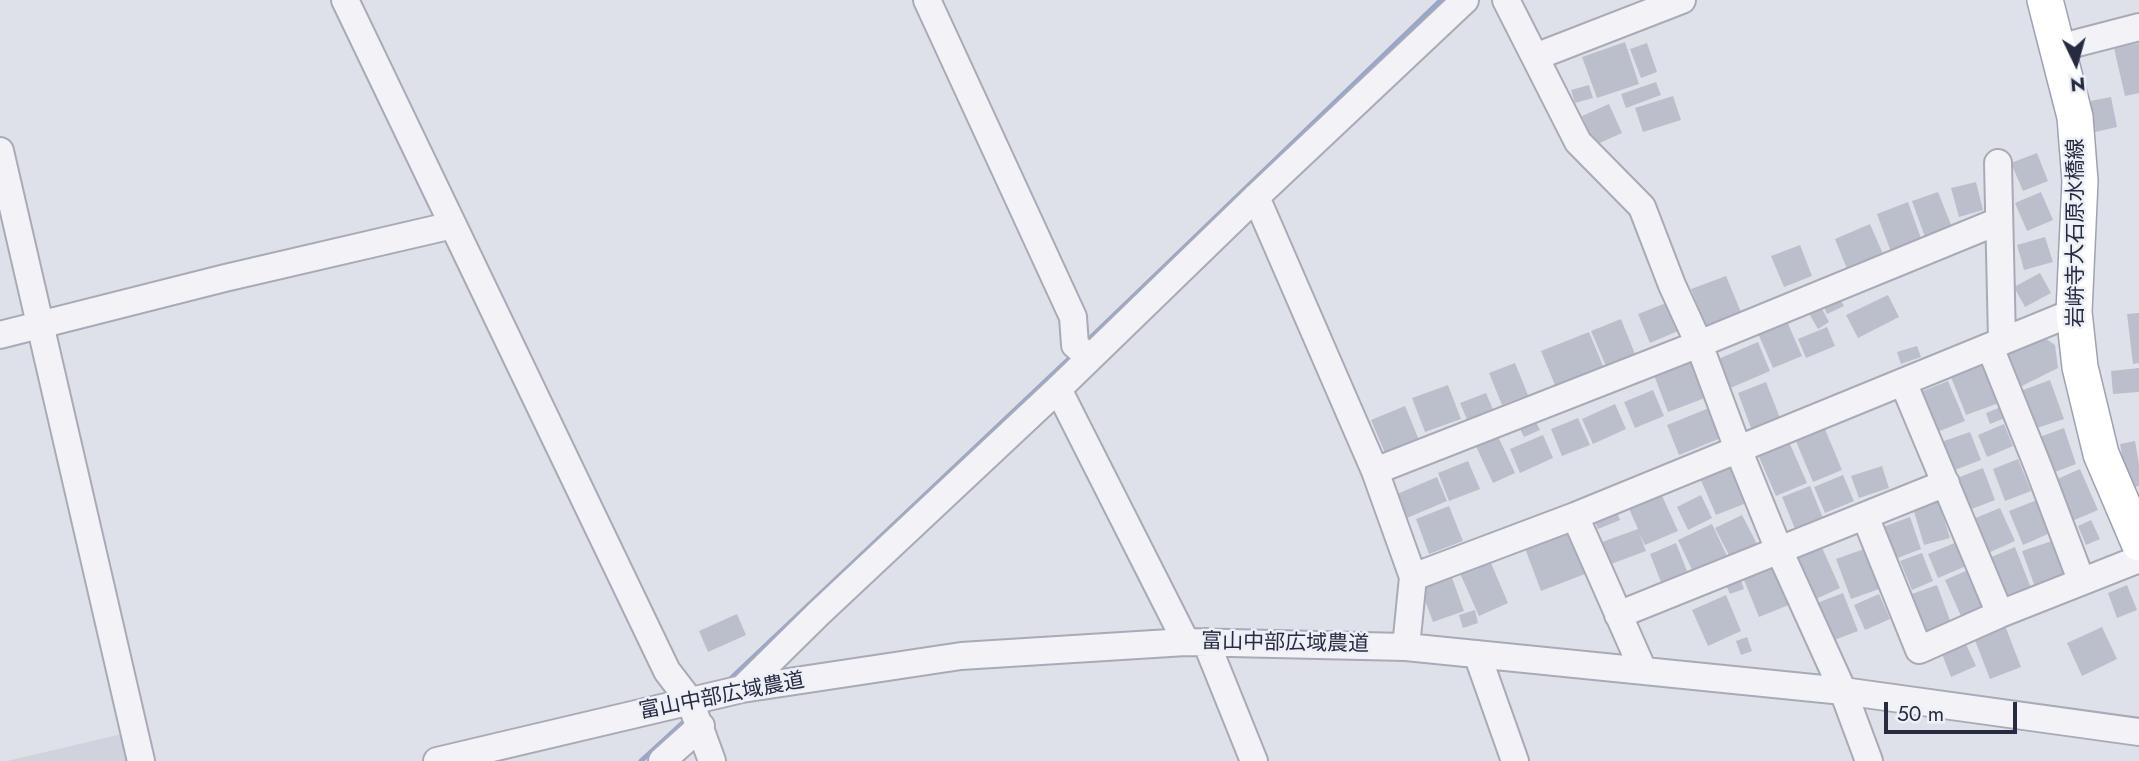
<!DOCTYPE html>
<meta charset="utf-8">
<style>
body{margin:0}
#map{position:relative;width:2139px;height:761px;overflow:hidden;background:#dfe1e9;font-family:Jost,sans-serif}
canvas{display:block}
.north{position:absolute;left:2041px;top:28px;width:70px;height:70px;-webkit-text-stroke:5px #eef0f7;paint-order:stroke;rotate:175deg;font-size:19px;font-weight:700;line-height:28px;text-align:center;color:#262b41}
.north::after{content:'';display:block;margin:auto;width:24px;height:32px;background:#262b41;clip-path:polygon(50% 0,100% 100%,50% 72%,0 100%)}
.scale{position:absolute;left:1884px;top:702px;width:133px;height:32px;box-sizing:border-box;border:4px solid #262b41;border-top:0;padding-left:9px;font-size:21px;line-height:24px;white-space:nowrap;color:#262b41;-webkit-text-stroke:5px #eef0f7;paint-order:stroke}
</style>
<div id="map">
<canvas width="2139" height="761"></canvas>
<div class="north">N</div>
<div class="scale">50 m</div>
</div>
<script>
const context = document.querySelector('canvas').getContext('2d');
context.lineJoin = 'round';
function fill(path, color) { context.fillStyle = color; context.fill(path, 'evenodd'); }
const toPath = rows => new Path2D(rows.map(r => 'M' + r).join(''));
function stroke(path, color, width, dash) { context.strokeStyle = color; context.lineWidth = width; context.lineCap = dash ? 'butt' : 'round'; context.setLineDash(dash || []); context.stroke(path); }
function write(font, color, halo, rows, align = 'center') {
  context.font = font + ' Jost,"Noto Sans JP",sans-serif'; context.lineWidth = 5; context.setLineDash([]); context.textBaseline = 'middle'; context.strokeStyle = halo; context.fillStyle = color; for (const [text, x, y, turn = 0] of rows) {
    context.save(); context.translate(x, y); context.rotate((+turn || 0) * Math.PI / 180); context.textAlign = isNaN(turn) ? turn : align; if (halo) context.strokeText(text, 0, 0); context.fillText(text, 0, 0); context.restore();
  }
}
fill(toPath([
 [126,733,133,761,7,761]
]), '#d0d3de');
stroke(toPath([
 [1085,343,1441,0],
 [727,682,1073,355],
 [641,761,689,717]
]), '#97a7cc', 5);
fill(toPath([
 [1625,42,1639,84,1597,98,1582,57],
 [1647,43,1657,72,1641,78,1630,49],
 [2139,43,2139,93,2125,96,2114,48],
 [1656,82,1661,95,1626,108,1621,94],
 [1589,85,1593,98,1575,103,1571,90],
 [1673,96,1681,120,1643,132,1635,108],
 [2111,97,2117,127,2091,133,2085,102],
 [1609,104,1622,133,1595,145,1582,116],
 [2037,153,2048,181,2023,191,2011,163],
 [1976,182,1983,210,1959,217,1951,188],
 [1938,192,1952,227,1925,237,1912,201],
 [2041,192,2053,220,2027,231,2015,203],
 [1908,202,1922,241,1891,252,1877,214],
 [1870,224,1883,254,1847,269,1835,239],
 [2045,237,2053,262,2024,270,2017,245],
 [1800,245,1812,276,1784,287,1771,256],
 [2040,273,2051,293,2025,307,2014,287],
 [1726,276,1741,312,1706,326,1691,289],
 [1838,295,1844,306,1827,314,1822,303],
 [1888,295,1899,317,1858,338,1846,315],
 [1666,303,1678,331,1650,343,1638,314],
 [1819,303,1829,322,1818,329,1807,310],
 [2139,313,2139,363,2133,364,2127,314],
 [1621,319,1635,354,1606,366,1591,331],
 [1786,319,1802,356,1773,368,1757,331],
 [1827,327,1835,346,1806,358,1798,339],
 [1589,332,1603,366,1555,385,1541,351],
 [2042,336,2055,345,2058,368,2014,390,2002,353],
 [1758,342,1770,371,1728,389,1716,360],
 [1917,346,1921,357,1901,364,1897,352],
 [1689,356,1705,398,1668,412,1652,370],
 [1515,363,1528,395,1502,405,1489,373],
 [1984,365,1999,403,1966,415,1951,377],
 [2139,368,2139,392,2113,394,2111,371],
 [2050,380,2064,419,2037,428,2023,390],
 [1948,381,1965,421,1937,432,1920,392],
 [1766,382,1780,418,1751,428,1738,393],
 [1448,385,1461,419,1425,432,1412,398],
 [1653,390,1664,416,1635,428,1624,402],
 [1486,393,1494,412,1468,422,1460,403],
 [1615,404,1626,429,1593,444,1582,419],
 [1405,406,1419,440,1385,453,1371,420],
 [2001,407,2005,418,1990,424,1986,413],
 [1709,408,1721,438,1679,455,1667,425],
 [1533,416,1540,430,1524,437,1517,423],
 [1578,418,1590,445,1562,456,1551,429],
 [1822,422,1842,470,1813,482,1793,434],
 [2004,424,2013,446,1987,457,1978,435],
 [2064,428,2076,464,2050,474,2037,438],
 [1496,432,1515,473,1493,483,1474,442],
 [1970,432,1981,460,1952,471,1941,442],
 [1543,435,1553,458,1520,473,1510,449],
 [1786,435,1807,483,1776,496,1755,448],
 [2135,441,2139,464,2139,486,2128,488,2120,444],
 [1730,457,1749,502,1716,515,1697,471],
 [2018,459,2031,491,2005,501,1993,469],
 [1468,461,1480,489,1449,501,1438,473],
 [1882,466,1889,488,1859,498,1851,476],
 [1983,468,1995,500,1969,510,1957,478],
 [2080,469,2098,510,2072,521,2055,480],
 [1843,475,1854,501,1825,513,1814,487],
 [1437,477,1447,501,1407,518,1397,494],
 [1810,486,1823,518,1795,529,1782,497],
 [1658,487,1678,531,1645,545,1639,533,1646,551,1611,564,1602,542,1638,529,1626,502],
 [1701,495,1712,518,1688,530,1677,507],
 [1938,500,1950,538,1924,545,1913,508],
 [2037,500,2050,533,2023,545,2009,511],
 [1613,502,1620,520,1598,529,1591,512],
 [1449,506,1463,541,1429,554,1416,519],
 [2000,508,2015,541,1988,553,1973,519],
 [1742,515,1757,544,1730,557,1715,528],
 [1910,517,1921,549,1895,559,1883,527],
 [2091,520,2100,539,2086,545,2078,526],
 [1712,524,1728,558,1694,574,1678,540],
 [1574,531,1590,572,1541,591,1523,543,1535,538,1538,545],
 [2052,541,2065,576,2035,587,2022,551],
 [1957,542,1966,566,1938,578,1928,554],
 [1676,543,1687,571,1661,582,1650,554],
 [1820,543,1840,588,1816,599,1796,553],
 [2015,547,2031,588,2006,598,1989,558],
 [1864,549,1879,589,1851,599,1836,559],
 [1922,553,1933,581,1912,590,1900,561],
 [1488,556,1508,603,1479,616,1458,569],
 [1777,567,1791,604,1759,617,1744,580],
 [1968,570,1984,607,1961,616,1945,580],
 [1451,575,1464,611,1433,622,1420,587],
 [1739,575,1744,589,1730,594,1724,581],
 [1937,585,1951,623,1920,634,1906,596],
 [2127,585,2137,610,2117,618,2108,593],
 [1843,593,1858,631,1832,641,1817,603],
 [1879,594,1890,619,1865,630,1854,605],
 [1726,595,1741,631,1708,646,1692,610],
 [1475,610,1478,623,1463,628,1459,615],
 [737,614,746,635,708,652,699,631],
 [2004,623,2021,667,1990,679,1973,635],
 [2102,627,2117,659,2082,676,2067,643],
 [1747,637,1752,651,1741,655,1736,641],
 [1966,644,1976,666,1951,677,1942,654]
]), '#bbbfcc');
const minor = toPath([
 [345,0,667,671,690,701,712,761],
 [927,0,1073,317,1075,345,1090,358],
 [1506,0,1578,142,1642,207,1672,285,1699,344,1738,449,1779,550,1843,691,1869,761],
 [2058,48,2139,27],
 [1535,57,1682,0],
 [0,151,141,761],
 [1998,163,2002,341],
 [1256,197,1375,471],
 [0,335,225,278,453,225],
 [1990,347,2039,469,2081,580],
 [1903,382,2000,614],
 [1058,389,1186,642],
 [1575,516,1643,670],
 [1865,516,1919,650,2000,614,2139,559],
 [1413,577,1375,471,1699,344,1999,221],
 [1618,615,1946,483],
 [1206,642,1254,761],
 [1406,647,1413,577,1575,516,2074,312],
 [1477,654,1515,761],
 [742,689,819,613,1058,389,1256,197,1465,0],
 [437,761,742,689,961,656,1186,642,1406,647,1843,691,2139,732],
 [662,761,701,726]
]);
const major = toPath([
 [2045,0,2075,117,2080,181,2074,312,2080,367,2101,454,2139,543]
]);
stroke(minor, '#a8aab7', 30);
stroke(major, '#9da2b6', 38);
stroke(minor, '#f2f2f7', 26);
stroke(major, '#fff', 35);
write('21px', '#262b41', '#eef0f7', [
 ["岩峅寺大石原水橋線",2077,233,-90],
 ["富山中部広域農道",1285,644,1],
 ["富山中部広域農道",722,697,-11]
]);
</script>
